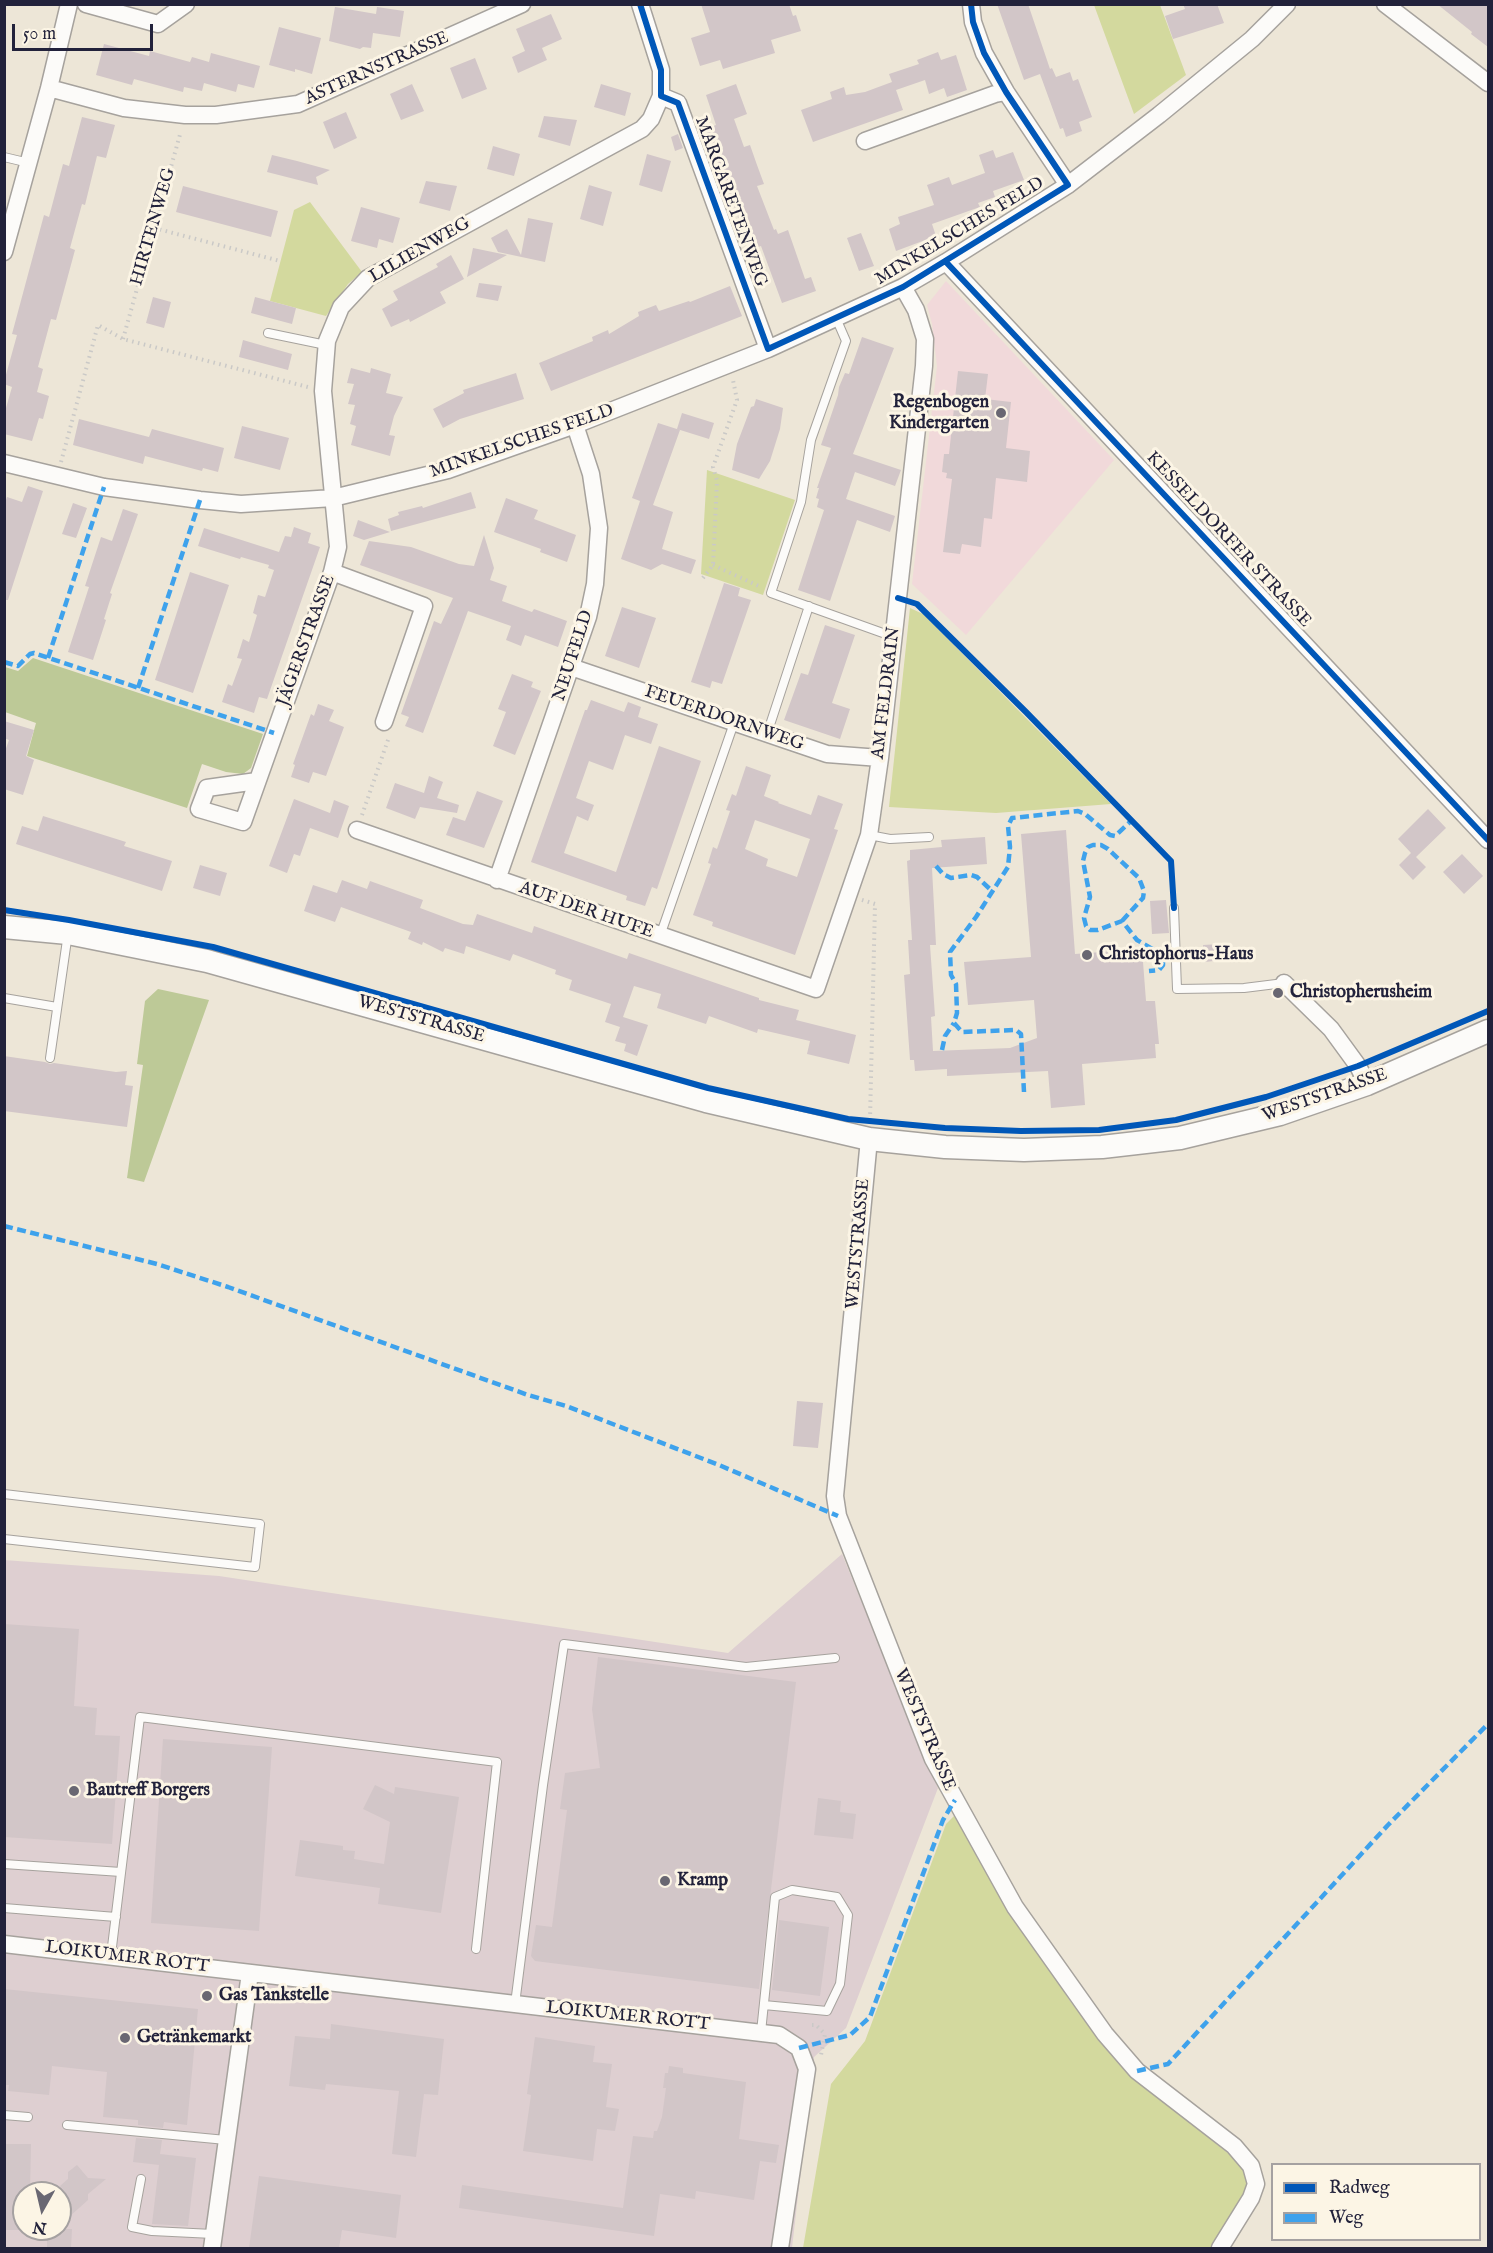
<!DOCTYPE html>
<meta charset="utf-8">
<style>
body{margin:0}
#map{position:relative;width:1493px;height:2253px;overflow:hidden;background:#ede6d7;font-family:"IM FELL English",serif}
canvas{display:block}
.frame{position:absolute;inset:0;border:6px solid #22223b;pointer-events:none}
.legend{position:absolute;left:1271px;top:2163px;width:210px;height:78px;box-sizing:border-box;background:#fcf5e5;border:2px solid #a5a1a1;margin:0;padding:8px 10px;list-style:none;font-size:18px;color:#22223b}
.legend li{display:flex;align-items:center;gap:12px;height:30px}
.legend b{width:30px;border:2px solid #a5a1a1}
.north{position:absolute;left:12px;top:2181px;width:60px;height:60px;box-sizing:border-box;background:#fcf5e5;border:2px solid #a5a1a1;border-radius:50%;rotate:188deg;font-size:16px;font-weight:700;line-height:24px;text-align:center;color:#22223b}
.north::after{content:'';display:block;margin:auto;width:21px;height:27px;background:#696772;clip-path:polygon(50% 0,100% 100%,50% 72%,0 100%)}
.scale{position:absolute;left:12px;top:24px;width:141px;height:27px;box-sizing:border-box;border:3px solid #22223b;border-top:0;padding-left:8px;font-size:18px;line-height:21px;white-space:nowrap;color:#22223b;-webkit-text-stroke:4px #fcf5e5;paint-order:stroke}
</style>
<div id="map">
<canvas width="1493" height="2253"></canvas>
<div class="frame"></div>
<ul class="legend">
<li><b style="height:8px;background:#0057b8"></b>Radweg</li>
<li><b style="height:8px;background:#3ea2ec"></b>Weg</li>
</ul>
<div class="north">N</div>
<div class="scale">50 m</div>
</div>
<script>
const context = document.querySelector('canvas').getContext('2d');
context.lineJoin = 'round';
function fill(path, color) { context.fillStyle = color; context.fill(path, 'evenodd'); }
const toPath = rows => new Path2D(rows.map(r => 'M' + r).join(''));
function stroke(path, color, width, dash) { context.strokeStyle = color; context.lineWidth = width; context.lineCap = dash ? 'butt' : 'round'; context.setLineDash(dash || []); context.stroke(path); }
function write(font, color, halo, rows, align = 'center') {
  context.font = font + ' "IM FELL English",serif'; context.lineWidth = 6; context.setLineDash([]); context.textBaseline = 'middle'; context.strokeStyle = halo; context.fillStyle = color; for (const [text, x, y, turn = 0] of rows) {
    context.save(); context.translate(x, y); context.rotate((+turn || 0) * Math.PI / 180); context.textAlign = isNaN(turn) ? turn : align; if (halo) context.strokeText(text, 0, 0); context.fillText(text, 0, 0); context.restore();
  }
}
fill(toPath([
 [946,281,1114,460,966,635,912,584,937,366,932,324,927,305]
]), '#f1d9da');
fill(toPath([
 [842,1554,938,1788,846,2028,814,2057,792,2248,5,2248,4,1560,219,1576,728,1653],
 [24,2193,60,2193,60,2229,24,2229]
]), '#decfd1');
fill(toPath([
 [1094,5,1160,5,1186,75,1134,114],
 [310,202,362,272,348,284,326,316,270,301,294,210],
 [707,470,795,500,763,595,701,574],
 [910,608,923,614,1111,804,996,813,889,807],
 [954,1816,1070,2001,1125,2071,1244,2166,1249,2182,1245,2199,1214,2248,803,2248,831,2084,865,2041,946,1824]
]), '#d3d99e');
fill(toPath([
 [33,658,263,734,251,768,243,774,226,772,202,764,187,808,27,756,36,723,5,712,5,667,18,671],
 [158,989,209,1000,144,1182,127,1178,143,1065,137,1064,145,1001]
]), '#bdc997');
fill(toPath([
 [701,4,789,4,793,16,796,15,801,31,771,40,775,53,723,69,720,60,700,66,691,38,710,32],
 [997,4,1028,4,1050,69,1052,68,1056,77,1070,72,1073,81,1078,79,1092,117,1079,122,1082,131,1066,137,1063,128,1060,129,1040,74,1024,80],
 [1183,4,1217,4,1224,23,1173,39,1165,16,1185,9],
 [1437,4,1488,4,1488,47,1471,34,1472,32],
 [335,7,376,14,377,7,404,11,400,37,373,33,371,48,363,47,360,49,329,41],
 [551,14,562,39,542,48,547,60,518,73,512,57,525,51,516,29],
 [279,27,321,38,312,74,295,69,295,72,269,65],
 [104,44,149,56,150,51,190,62,192,57,209,62,211,53,260,66,254,88,238,84,236,92,204,83,202,91,184,87,183,92,134,79,132,85,96,75],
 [938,52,941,60,956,55,967,90,947,97,944,88,929,94,925,80,896,90,903,110,813,142,801,110,832,99,830,92,844,87,846,95,865,92,892,82,889,74,919,64,917,60],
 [475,58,487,89,462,99,450,68],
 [412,84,424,111,401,120,390,94],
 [601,84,631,93,625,116,594,107],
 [736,84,747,114,734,119,744,147,750,145,757,165,764,184,757,186,774,230,776,229,778,234,788,230,805,279,811,277,816,291,782,303,761,246,750,250,717,159,703,130,716,125,706,95],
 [346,112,357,138,334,149,323,122],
 [544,116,577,120,570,146,538,137],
 [82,117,115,125,106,158,97,156,85,205,82,204,70,248,75,250,56,320,51,319,38,367,43,369,37,392,49,396,43,419,39,418,32,441,4,434,4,415,12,387,4,384,4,382,17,335,12,334,44,215,49,217,63,164,69,166],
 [678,134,683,148,675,151,671,137],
 [493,146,520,154,514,176,487,169],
 [993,150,996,158,1013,152,1024,180,993,191,995,197,978,203,980,207,932,224,936,236,896,251,889,229,900,224,898,217,934,205,927,185,949,177,952,185,985,173,979,155],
 [647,154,671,161,662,192,639,185],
 [272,155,297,161,330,170,316,177,318,185,267,172],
 [426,181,457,186,450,211,419,203],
 [589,185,612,192,603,226,580,219],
 [183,186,278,211,271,237,176,212],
 [361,207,400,218,393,243,379,239,377,248,351,241],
 [528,218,553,223,545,262,498,252,491,238,507,229,521,255],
 [861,233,874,266,859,271,847,238],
 [473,248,507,255,467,277],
 [451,255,464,279,440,292,446,303,410,322,409,319,391,327,382,309,398,300,393,291,438,267,436,264],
 [479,283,502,286,498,301,476,297],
 [730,286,742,316,551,391,539,363,593,341,592,337,608,330,609,334,639,316,638,312,656,305,659,311,689,301,690,302],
 [153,297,171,302,164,328,146,323],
 [255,297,296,308,292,324,251,313],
 [862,337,894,348,853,454,901,470,895,486,855,472,846,499,895,516,890,532,857,520,830,601,798,590,824,510,817,507,819,499,816,498,819,488,817,488,831,448,821,445,838,395,839,387,845,373,849,374],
 [243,340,292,354,288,370,239,357],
 [351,368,370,373,371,368,391,374,386,393,403,397,394,416,389,435,395,436,390,456,351,445,356,426,350,424,355,405,348,404,354,384,347,383],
 [958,371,988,374,985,399,1011,402,1006,448,1030,451,1027,482,996,478,992,519,984,518,981,547,962,544,960,554,943,552,952,479,946,478,947,473,942,472,944,454,949,454],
 [516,373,524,399,460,419,443,428,433,409,464,393,463,390],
 [756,399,783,408,780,429,770,461,759,479,732,470,737,444,751,407,754,406],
 [682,413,714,423,709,439,677,429],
 [79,419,149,437,152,429,224,448,218,472,203,468,202,471,145,456,143,464,73,445],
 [658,423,680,430,653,505,673,512,662,549,696,560,691,574,662,564,651,570,621,559,640,501,632,498],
 [242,426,289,438,280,470,234,458],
 [28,486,43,491,8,600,4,600,4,506,7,497,22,502],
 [471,492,476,508,391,531,388,519,399,515,398,512,422,506,423,508],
 [506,498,538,510,534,519,576,535,567,562,540,552,541,549,494,532],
 [73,503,87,508,76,538,62,534],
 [123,509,138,514,110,593,112,594,104,619,106,620,93,660,68,652,89,587,85,586,101,537,112,541],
 [358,520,390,532,364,540,353,536],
 [294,527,311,533,308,543,320,547,267,699,259,697,254,713,222,702,228,684,232,686,242,659,237,658,243,639,249,642,257,615,253,613,258,595,265,597,274,570,268,568,269,565,241,557,240,559,198,546,204,528,279,552,285,536,291,537],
 [484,535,494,568,490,580,507,586,502,601,532,612,534,609,567,621,558,647,525,635,521,646,506,640,511,626,468,611,423,733,405,726,409,717,401,714,434,621,441,624,453,598,360,565,369,541,411,547,459,564,474,566],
 [190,572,229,585,193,693,155,680],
 [724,583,740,588,738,596,751,600,722,684,712,681,710,688,691,682],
 [622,607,656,618,639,668,605,656],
 [825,625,855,635,832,703,850,709,840,739,784,720,801,673,808,675],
 [512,674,533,682,531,687,541,691,515,755,493,746,506,712,498,709],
 [591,700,624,712,628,702,641,707,638,717,658,724,651,744,625,735,613,770,589,761,576,798,594,805,588,821,577,816,564,853,616,872,659,746,701,761,657,889,652,887,645,906,626,900,627,896,531,862,585,710,587,710],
 [318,704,334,710,329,721,344,727,326,776,313,772,309,783,291,777,295,765,293,764,311,714,314,716],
 [4,721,34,730,26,756,34,760,23,795,4,789,4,754,9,740,4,738],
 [746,766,771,775,764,796,779,802,778,803,811,815,818,795,843,804,834,829,838,830,795,955,712,926,713,922,693,915,711,864,708,863,713,847,717,849,730,811,726,810,732,794,736,796],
 [755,820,810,839,797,877,766,866,768,859,745,849],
 [429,776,443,782,437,798,459,805,457,813,420,807,415,819,386,808,395,783,424,793],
 [477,791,503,801,484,848,446,835,453,817,465,821],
 [294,799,330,813,334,800,349,806,338,838,310,828,300,856,294,854,287,873,269,866],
 [1428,809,1446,828,1416,857,1426,867,1413,880,1399,865,1411,853,1398,839],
 [43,816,126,842,124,846,172,861,162,891,16,844,22,826,38,831],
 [1066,830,1075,954,1142,949,1146,1001,1155,1001,1159,1044,1155,1044,1156,1058,1082,1064,1085,1105,1051,1108,1048,1071,947,1076,947,1069,915,1071,914,1060,910,1060,904,975,910,974,908,940,912,940,907,861,910,860,910,850,942,847,941,840,985,837,987,864,932,868,936,945,930,945,935,1016,931,1017,933,1051,1010,1048,1037,1038,1034,1000,968,1005,964,962,1031,957,1021,834],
 [1462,854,1483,876,1464,894,1443,872],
 [200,865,227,873,220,896,193,888],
 [342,880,367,889,370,881,423,900,420,908,463,924,473,925,477,914,532,933,534,926,627,959,629,953,759,998,759,1000,799,1010,796,1020,856,1035,849,1064,807,1054,810,1041,758,1029,757,1033,709,1016,706,1024,657,1008,661,994,634,986,623,1017,648,1025,637,1056,624,1051,626,1044,615,1041,620,1027,605,1022,611,1004,569,990,572,980,555,974,556,970,513,954,510,961,466,946,464,954,445,948,443,952,423,942,422,945,408,939,411,932,341,907,335,922,304,911,313,885,337,893],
 [1166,900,1169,933,1152,934,1150,901],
 [1221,944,1222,960,1205,962,1203,945],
 [4,1056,45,1062,50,1064,54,1063,116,1072,127,1071,125,1085,133,1086,127,1127,4,1111],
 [797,1401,823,1403,818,1448,793,1446],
 [4,1624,79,1629,74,1706,97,1708,95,1735,120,1736,112,1844,4,1837],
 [598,1657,796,1682,759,1989,535,1961,531,1956,536,1925,552,1927,567,1810,560,1809,565,1773,600,1768,592,1709],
 [163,1739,272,1747,259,1931,151,1923],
 [375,1785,394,1794,395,1787,459,1797,441,1913,378,1904,380,1888,295,1876,300,1840,343,1846,343,1850,355,1851,354,1859,384,1864,390,1822,363,1809],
 [818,1798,841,1801,840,1812,856,1814,853,1839,814,1835],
 [779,1920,829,1927,820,1996,772,1990],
 [4,1989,198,2009,187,2125,164,2122,163,2128,138,2125,138,2120,103,2117,107,2072,52,2066,49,2095,8,2091,9,2085,4,2085],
 [331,2024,444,2039,438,2095,424,2094,416,2157,392,2154,399,2091,326,2084,325,2090,289,2086,295,2036,330,2039],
 [535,2037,595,2046,593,2062,612,2064,606,2107,619,2109,615,2131,597,2129,593,2161,523,2151,531,2095,527,2094],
 [669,2066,683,2068,683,2073,746,2082,739,2139,779,2145,776,2163,760,2161,754,2200,696,2191,695,2199,660,2194,654,2236,459,2208,462,2185,623,2208,633,2136,653,2138,654,2131,657,2131,662,2117,666,2088,663,2088,665,2073,668,2073],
 [136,2138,162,2140,160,2154,196,2158,188,2226,152,2224,159,2165,133,2162],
 [4,2144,31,2144,30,2193,24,2193,24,2230,4,2230],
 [77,2165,88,2178,106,2179,88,2194,88,2200,60,2225,60,2198,66,2193,60,2186,68,2179,68,2172],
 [259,2176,401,2195,396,2238,342,2230,339,2248,249,2248],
 [47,2229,72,2229,71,2248,47,2248]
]), '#d2c6c8');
const service = toPath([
 [4,157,29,163],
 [836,318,846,341,811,440,801,502,771,593,894,637],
 [268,333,326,345],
 [767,734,809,606],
 [869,835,890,839,929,837],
 [1174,908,1177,989,1244,988,1284,983],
 [660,936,734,723],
 [4,998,57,1007],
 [50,1058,68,933],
 [4,1494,260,1524,255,1567,4,1539],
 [4,1864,121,1872],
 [4,1908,116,1917],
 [111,1955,140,1717,497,1762,476,1949],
 [515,2004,543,1785,564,1644,746,1667,835,1658],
 [761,2032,775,1897,792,1890,837,1897,848,1915,840,1984,827,2011,764,2005],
 [4,2115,28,2117],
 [67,2125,226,2140],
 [141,2179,132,2227,152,2231,213,2234]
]);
const minor = toPath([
 [86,4,158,24,186,4],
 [971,4,973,22,984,53,1006,92,1068,185],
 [1385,4,1488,83],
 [49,88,124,108,185,115,216,115,298,104,522,4],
 [661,96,678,103,768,349],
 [865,141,995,94,1006,92],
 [4,252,49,88,69,4],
 [946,262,1488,840],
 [4,463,104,487,200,500,241,504,333,498,448,470,575,425,768,349,903,287,946,262,1068,185,1159,115,1252,39,1287,4],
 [332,572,424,606,384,722],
 [571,667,827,754,880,758],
 [257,781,207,788,199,809,243,822,332,572,338,547,323,391,327,341,341,307,368,278,642,129,651,119,661,96,661,70,640,4],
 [357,830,816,989,869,835,880,758,924,366,925,339,916,310,903,287],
 [497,880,588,617,595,584,599,528,591,474,575,425],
 [1284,983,1331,1029,1358,1066,1367,1084],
 [869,1139,835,1496,838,1516,933,1759,1015,1907,1105,2034,1137,2071,1234,2146,1251,2166,1256,2184,1251,2198,1220,2248],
 [4,1944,779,2035,799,2048,807,2069,780,2248],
 [212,2248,250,1973]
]);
const secondary = toPath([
 [4,927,68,933,207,961,706,1101,869,1139,945,1147,1024,1150,1102,1147,1180,1138,1280,1114,1367,1084,1488,1031]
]);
stroke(service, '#a6a29d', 10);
stroke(minor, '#a6a29d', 19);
stroke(secondary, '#a6a29d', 25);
stroke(toPath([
 [154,228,280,261],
 [123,339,181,131],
 [61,462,98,325,123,339,308,387],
 [713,565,761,587],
 [703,578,713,565,717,481,713,467,737,400,733,380],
 [362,815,389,737],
 [862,900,875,904,870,1120],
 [812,2025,816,2025,825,2034,821,2055]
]), '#cac9c7', 4, [1.5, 4.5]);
stroke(service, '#fcfbf9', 8);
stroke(minor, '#fcfbf9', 16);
stroke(secondary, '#fcfbf9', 22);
stroke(toPath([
 [48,658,104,487],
 [4,662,18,666,30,654,34,653,274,733],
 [138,688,200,500],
 [936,866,943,874,951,878,971,875,977,877,992,891],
 [1122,921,1143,898,1144,891,1139,878,1108,849,1101,845,1093,845,1088,847,1085,853,1083,861,1090,897,1084,918,1086,926,1090,930,1098,930,1122,921,1137,940,1159,953,1163,958,1163,965,1159,970,1149,971],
 [942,1050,945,1036,954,1023],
 [1024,1092,1021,1034,1016,1030,962,1032,954,1023,957,1013,956,984,951,975,950,952,976,917,1008,867,1010,847,1008,826,1012,818,1078,811,1085,814,1110,835,1115,836,1132,820],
 [4,1226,157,1264,228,1287,528,1395,566,1406,719,1465,838,1516],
 [799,2048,850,2035,870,2017,943,1820,955,1800],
 [1137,2071,1168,2064,1388,1825,1488,1724]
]), '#3ea2ec', 4.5, [9, 4.5]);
stroke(toPath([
 [640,4,661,70,661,96,678,103,768,349,903,287,1068,185,1006,92,984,53,973,22,971,4],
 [946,262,1488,840],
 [898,598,917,604,1026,712,1171,861,1174,908],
 [4,910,69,920,213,947,708,1088,848,1119,945,1128,1021,1131,1099,1130,1176,1120,1266,1097,1358,1066,1488,1011]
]), '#0057b8', 6);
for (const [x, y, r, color] of [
 [1001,413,6,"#696772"],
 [1087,955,6,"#696772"],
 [1278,993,6,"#696772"],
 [74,1791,6,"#696772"],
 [665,1881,6,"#696772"],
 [207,1996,6,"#696772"],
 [125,2038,6,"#696772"]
]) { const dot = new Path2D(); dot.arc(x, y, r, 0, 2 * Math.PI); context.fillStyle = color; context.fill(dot); stroke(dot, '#fcf5e5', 2); }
write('18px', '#22223b', '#fcf5e5', [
 ["ASTERNSTRASSE",377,69,-24],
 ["MARGARETENWEG",730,202,70],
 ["HIRTENWEG",154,227,-74],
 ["MINKELSCHES FELD",960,232,-31],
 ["LILIENWEG",420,251,-30],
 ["MINKELSCHES FELD",522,442,-19],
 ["KESSELDORFER STRASSE",1228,540,47],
 ["JÄGERSTRASSE",307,641,-70],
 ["NEUFELD",574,656,-72],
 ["AM FELDRAIN",887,693,-83],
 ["FEUERDORNWEG",724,719,19],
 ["AUF DER HUFE",586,911,19],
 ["WESTSTRASSE",421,1020,16],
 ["WESTSTRASSE",1325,1096,-19],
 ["WESTSTRASSE",859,1244,-85],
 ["WESTSTRASSE",924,1730,67],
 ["LOIKUMER ROTT",127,1958,7],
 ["LOIKUMER ROTT",628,2017,6]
]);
write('bold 18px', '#22223b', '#fcf5e5', [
 ["Regenbogen",989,403,"right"],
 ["Kindergarten",989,424,"right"],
 ["Christophorus-Haus",1099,955],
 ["Christopherusheim",1290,993],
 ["Bautreff Borgers",86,1791],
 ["Kramp",677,1881],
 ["Gas Tankstelle",219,1996],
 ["Getränkemarkt",137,2038]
], 'left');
</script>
